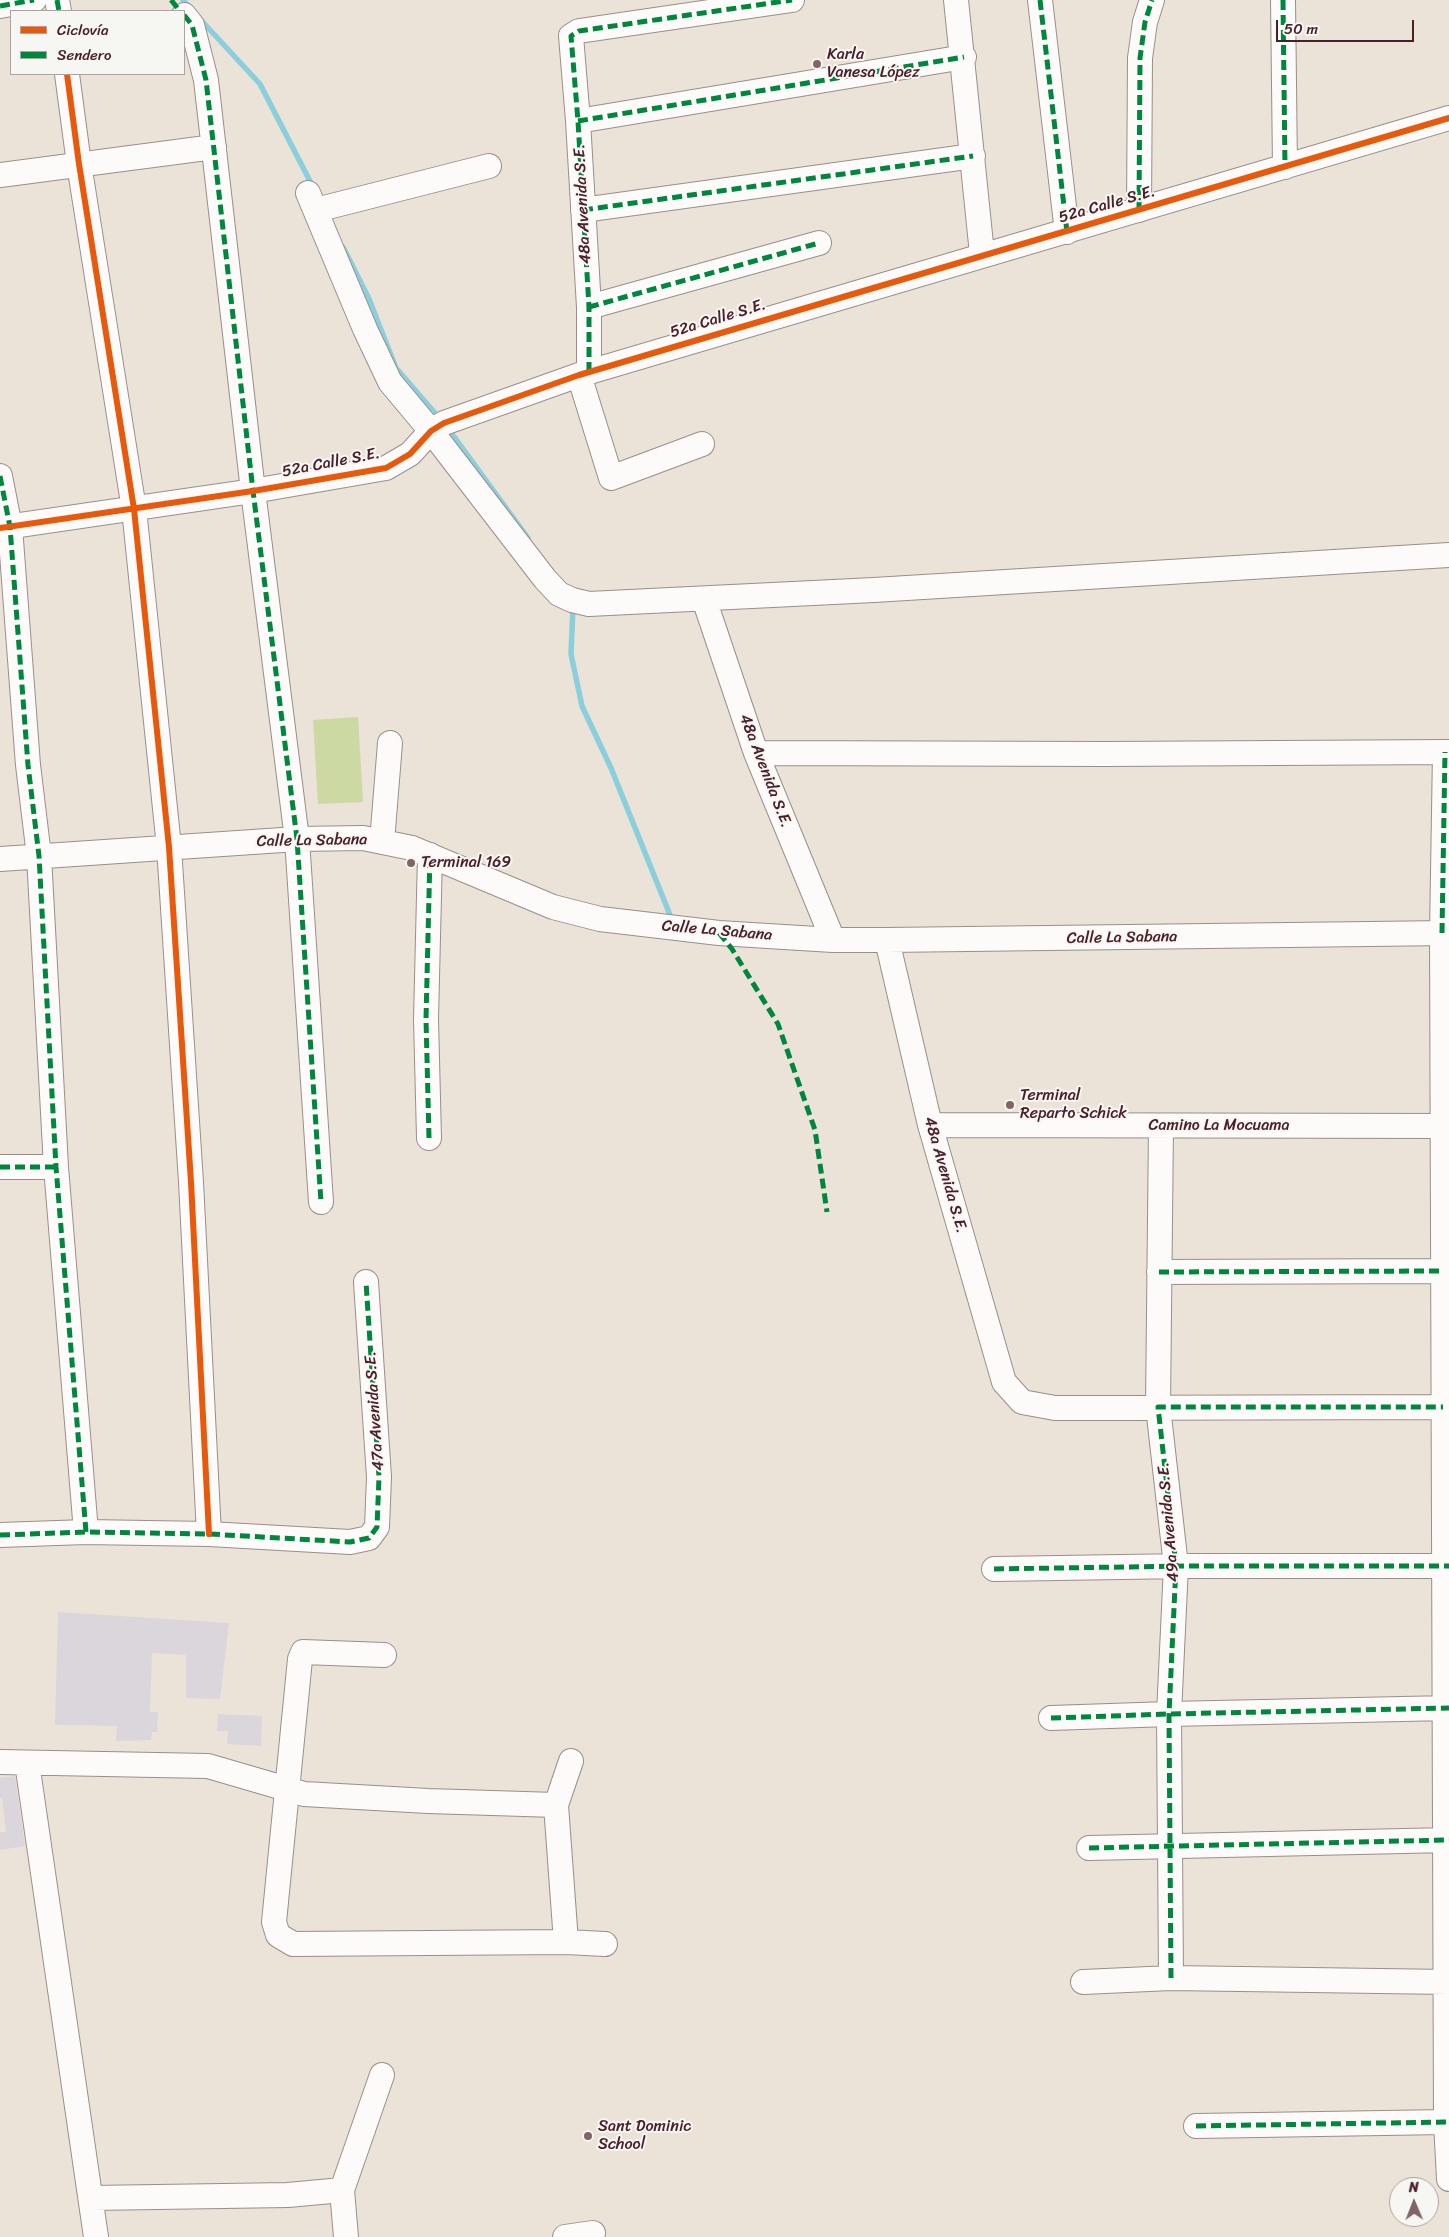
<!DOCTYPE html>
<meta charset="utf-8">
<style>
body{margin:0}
#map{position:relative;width:1449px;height:2237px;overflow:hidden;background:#ebe3d7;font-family:Sriracha,sans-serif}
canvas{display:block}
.legend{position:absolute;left:10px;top:10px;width:175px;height:65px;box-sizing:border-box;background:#f6f6f2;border:1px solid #b1a0a2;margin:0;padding:6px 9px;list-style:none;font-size:15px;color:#4a1f2b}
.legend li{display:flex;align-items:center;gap:10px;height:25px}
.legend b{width:25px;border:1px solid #b1a0a2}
.north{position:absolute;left:1389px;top:2177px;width:50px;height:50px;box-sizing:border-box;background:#f6f6f2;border:1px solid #b1a0a2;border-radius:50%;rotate:359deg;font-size:14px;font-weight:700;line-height:20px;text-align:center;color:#4a1f2b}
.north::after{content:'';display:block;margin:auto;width:18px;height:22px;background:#826467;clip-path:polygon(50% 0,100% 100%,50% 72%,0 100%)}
.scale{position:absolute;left:1276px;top:20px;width:138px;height:22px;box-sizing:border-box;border:2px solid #4a1f2b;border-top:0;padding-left:6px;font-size:15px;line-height:18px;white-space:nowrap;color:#4a1f2b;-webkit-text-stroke:4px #f6f6f2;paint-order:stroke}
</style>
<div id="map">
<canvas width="1449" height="2237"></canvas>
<ul class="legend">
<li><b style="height:6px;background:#e8590c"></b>Ciclovía</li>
<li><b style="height:6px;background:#00873e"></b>Sendero</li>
</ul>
<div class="north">N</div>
<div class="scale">50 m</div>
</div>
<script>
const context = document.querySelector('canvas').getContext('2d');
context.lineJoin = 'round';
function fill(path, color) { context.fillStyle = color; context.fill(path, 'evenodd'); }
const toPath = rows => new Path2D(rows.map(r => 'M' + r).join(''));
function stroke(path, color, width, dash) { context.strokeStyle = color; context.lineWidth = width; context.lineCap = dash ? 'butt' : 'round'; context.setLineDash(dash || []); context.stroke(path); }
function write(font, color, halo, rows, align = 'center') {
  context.font = font + ' Sriracha,sans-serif'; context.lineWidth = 4; context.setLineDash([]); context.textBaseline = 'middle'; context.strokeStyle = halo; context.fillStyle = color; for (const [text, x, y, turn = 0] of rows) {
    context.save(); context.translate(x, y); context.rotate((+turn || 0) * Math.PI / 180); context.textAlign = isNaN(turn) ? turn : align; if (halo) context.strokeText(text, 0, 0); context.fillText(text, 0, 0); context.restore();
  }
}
fill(toPath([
 [358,717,363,802,318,804,313,720]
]), '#ccd9a3');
stroke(toPath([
 [183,0,191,9],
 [199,18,260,84,313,187],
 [343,247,369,299,396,368,441,420],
 [447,427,528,538],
 [573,607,571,654,582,706,611,768,670,915]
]), '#8bcfdd', 5.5);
fill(toPath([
 [58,1612,229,1623,220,1699,186,1698,186,1655,152,1653,150,1712,158,1712,157,1732,152,1732,151,1740,116,1741,117,1726,55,1725],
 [218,1714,262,1716,261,1746,227,1744,228,1731,217,1731],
 [15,1776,25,1846,0,1850,0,1832,6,1832,2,1798,0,1798,0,1778]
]), '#dbd6db');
const minor = toPath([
 [57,0,59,11],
 [956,0,982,254],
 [1040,0,1067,232],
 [1283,0,1285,167],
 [0,6,34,0],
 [184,15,192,25,206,80,253,491,297,839,321,1202],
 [67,74,79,164,134,509,169,847,191,1182,209,1534],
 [578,121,964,57],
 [0,175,214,147],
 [308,193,365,329,390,382,431,431,545,579,559,594,572,600,589,604,874,590,1449,555],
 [316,210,489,166],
 [583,210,973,156],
 [1139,210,1140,58,1145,22,1152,0],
 [589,307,819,243],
 [589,372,589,307,578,121,571,36,579,31,792,0],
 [579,375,611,478,702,444],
 [0,476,10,527,28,765,39,856,56,1167,86,1532],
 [0,528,253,491,386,468,410,454,431,431,444,423,579,375,1449,118],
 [704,599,756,753,833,940],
 [1445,752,1442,933,1446,2122,1449,2179],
 [756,753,1107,754,1449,752],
 [382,842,390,743],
 [0,859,297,839,363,838,412,848,553,907,600,919,719,933,833,940,887,940,1449,933],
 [887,940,930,1125,1004,1382,1022,1402,1055,1408,1443,1407],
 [930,1125,1449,1126],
 [1161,1126,1158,1407,1176,1566,1169,1714,1171,1978],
 [429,1138,426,1019,430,855],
 [0,1167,56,1167],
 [1159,1272,1443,1271],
 [0,1535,86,1532,209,1534,350,1542,369,1538,377,1527,379,1477,366,1282],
 [994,1569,1186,1566,1449,1566],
 [384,1655,303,1652,300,1659,274,1922,278,1935,293,1944,566,1942,605,1944],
 [1051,1718,1169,1714,1449,1708],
 [0,1762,208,1766,304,1794,428,1801,556,1805],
 [27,1763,96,2237],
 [1089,1848,1449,1840],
 [566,1942,556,1805,571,1761],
 [1083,1982,1171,1978,1449,1982],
 [1196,2126,1446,2122],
 [92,2198,288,2195,342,2190],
 [346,2237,342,2190,382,2075],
 [565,2237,593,2233]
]);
stroke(minor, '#9a8e8b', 26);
stroke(minor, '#fcfbf9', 24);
stroke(toPath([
 [57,0,59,11],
 [171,0,180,11],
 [1040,0,1067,232],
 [1283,0,1285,167],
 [0,6,34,0],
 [184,15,192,25,206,80,253,491,297,839,321,1202],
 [578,121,964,57],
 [583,210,973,156],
 [1139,210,1140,58,1145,22,1152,0],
 [589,307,819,243],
 [589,372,589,307,578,121,571,36,579,31,792,0],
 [0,476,10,527,28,765,39,856,56,1167,86,1532],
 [719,933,732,949,778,1024,815,1130,827,1212],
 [1442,933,1445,752],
 [429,1138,426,1019,430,855],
 [0,1167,56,1167],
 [1159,1272,1443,1271],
 [0,1535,86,1532,209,1534,350,1542,369,1538,377,1527,379,1477,366,1282],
 [994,1569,1186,1566,1449,1566],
 [1051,1718,1169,1714,1449,1708],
 [1089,1848,1449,1840],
 [1171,1978,1169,1714,1176,1566,1158,1407,1443,1407],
 [1196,2126,1446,2122]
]), '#00873e', 5, [10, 5]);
stroke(toPath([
 [67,74,79,164,134,509,169,847,191,1182,209,1534],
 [0,528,253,491,386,468,410,454,431,431,444,423,579,375,1449,118]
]), '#e8590c', 6);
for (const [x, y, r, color] of [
 [817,64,5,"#826467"],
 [411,863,5,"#826467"],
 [1010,1105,5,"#826467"],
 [588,2136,5,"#826467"]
]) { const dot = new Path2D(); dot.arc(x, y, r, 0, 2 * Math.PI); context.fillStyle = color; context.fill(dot); stroke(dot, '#f6f6f2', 2); }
write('16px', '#4a1f2b', '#f6f6f2', [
 ["Karla",827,55],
 ["Vanesa López",827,73],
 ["Terminal 169",421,863],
 ["Terminal",1020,1096],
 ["Reparto Schick",1020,1114],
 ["Sant Dominic",598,2127],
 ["School",598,2145]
], 'left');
write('16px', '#4a1f2b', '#f6f6f2', [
 ["48a Avenida S.E.",583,204,-93],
 ["52a Calle S.E.",1107,205,-16],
 ["52a Calle S.E.",718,319,-17],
 ["52a Calle S.E.",331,463,-11],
 ["48a Avenida S.E.",765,771,69],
 ["Calle La Sabana",312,841,-1],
 ["Calle La Sabana",717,931,5],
 ["Calle La Sabana",1122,938,-1],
 ["Camino La Mocuama",1219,1126],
 ["48a Avenida S.E.",945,1175,74],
 ["47a Avenida S.E.",375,1411,-94],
 ["49a Avenida S.E.",1169,1522,-95]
]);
</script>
